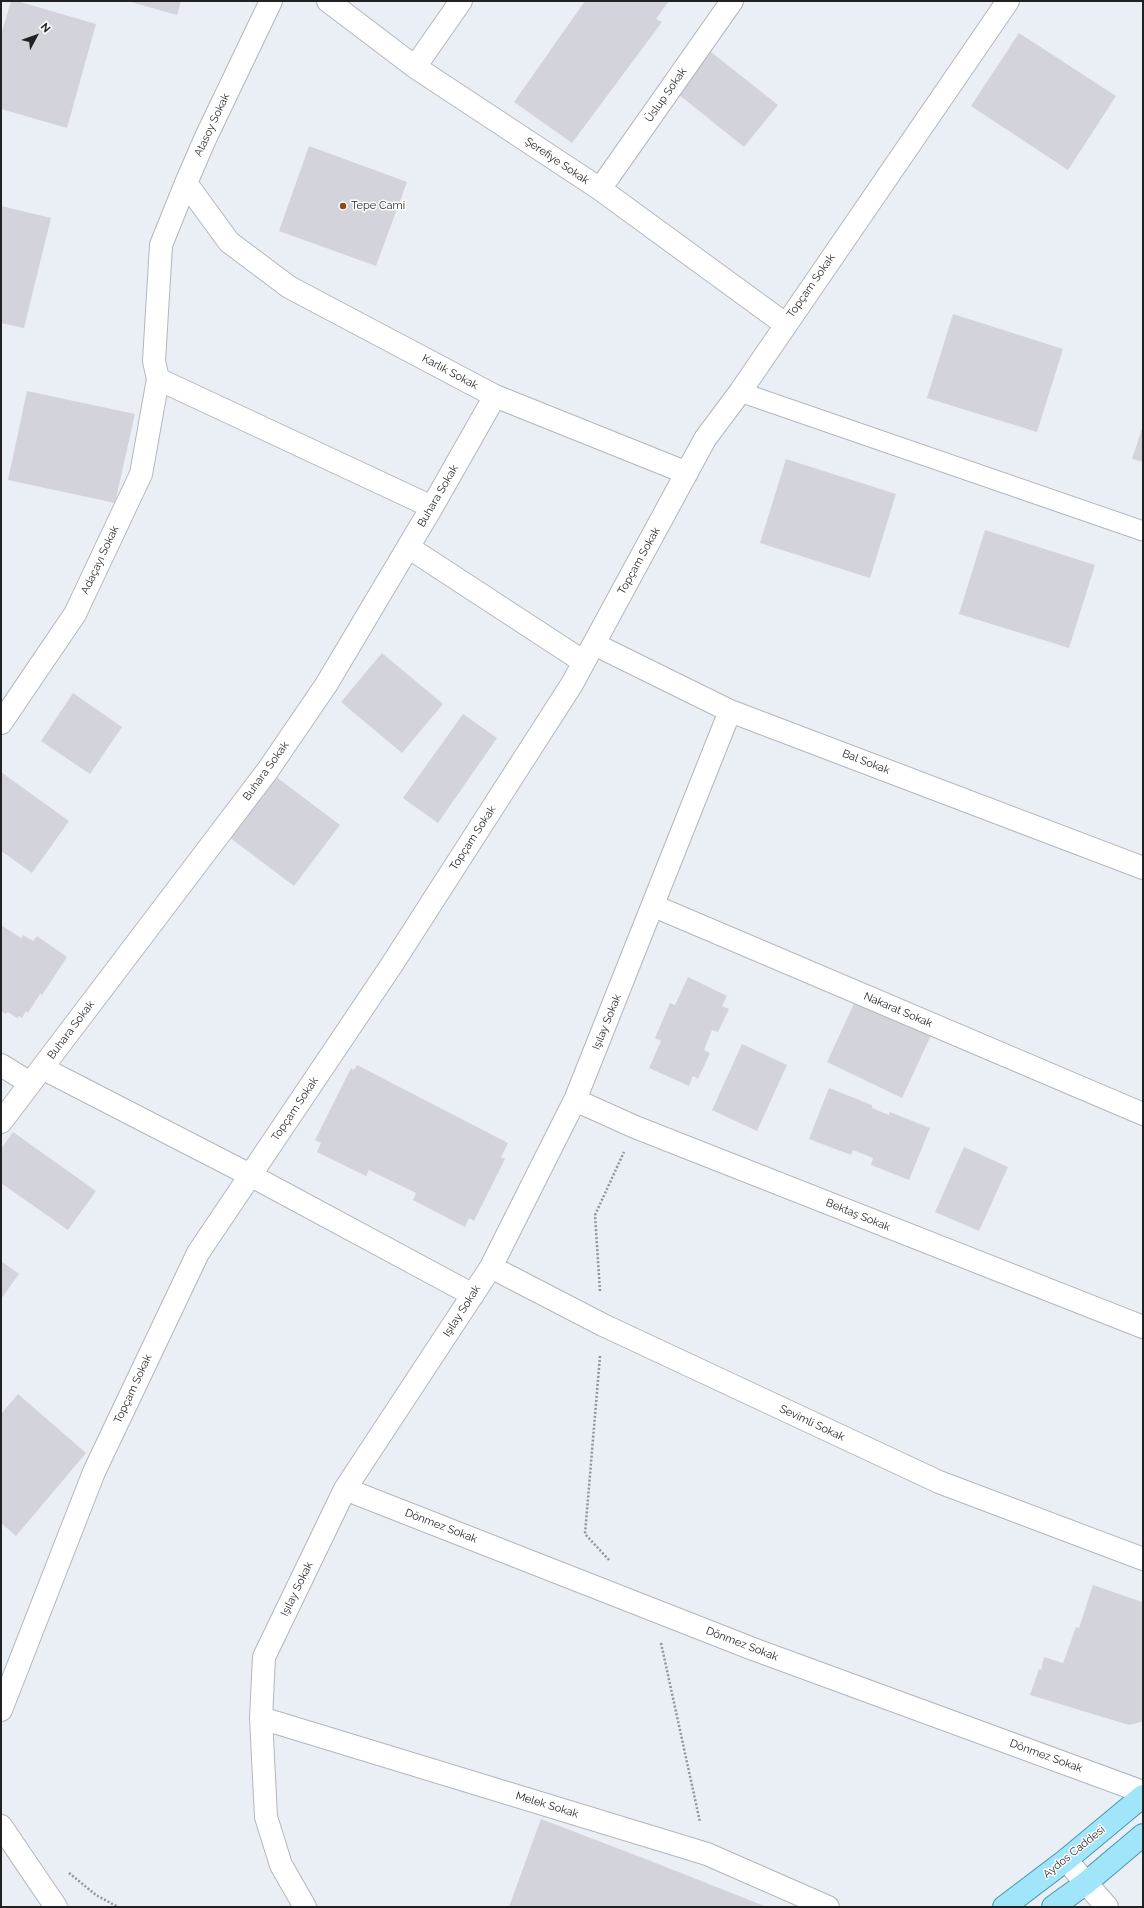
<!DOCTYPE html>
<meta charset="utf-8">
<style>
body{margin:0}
#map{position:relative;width:1144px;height:1908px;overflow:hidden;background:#e9eff5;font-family:Raleway,sans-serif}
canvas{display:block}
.frame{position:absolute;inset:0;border:2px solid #1f2123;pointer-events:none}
.north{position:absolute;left:16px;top:16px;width:40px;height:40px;-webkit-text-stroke:3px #fff;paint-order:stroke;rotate:49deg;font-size:11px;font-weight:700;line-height:16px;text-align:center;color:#1f2123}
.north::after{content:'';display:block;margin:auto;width:14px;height:18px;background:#1f2123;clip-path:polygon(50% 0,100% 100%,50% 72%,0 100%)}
</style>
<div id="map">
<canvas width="1144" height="1908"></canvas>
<div class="frame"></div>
<div class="north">N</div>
</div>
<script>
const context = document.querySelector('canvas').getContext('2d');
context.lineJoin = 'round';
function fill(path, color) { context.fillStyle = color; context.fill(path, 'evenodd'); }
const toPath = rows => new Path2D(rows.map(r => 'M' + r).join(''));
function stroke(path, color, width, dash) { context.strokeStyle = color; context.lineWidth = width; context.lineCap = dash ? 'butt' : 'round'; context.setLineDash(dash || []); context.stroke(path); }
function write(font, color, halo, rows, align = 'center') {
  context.font = font + ' Raleway,sans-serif'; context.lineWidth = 3; context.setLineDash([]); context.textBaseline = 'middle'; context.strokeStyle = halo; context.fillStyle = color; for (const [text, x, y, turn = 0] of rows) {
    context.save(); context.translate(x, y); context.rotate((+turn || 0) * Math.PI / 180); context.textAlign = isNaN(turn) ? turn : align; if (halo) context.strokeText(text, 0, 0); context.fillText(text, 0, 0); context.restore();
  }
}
fill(toPath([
 [11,1,17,1,96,24,67,128,1,109,1,35],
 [127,1,181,1,177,15],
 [585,1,669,1,656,19,662,22,572,143,514,102],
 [1019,33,1116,96,1068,170,971,106],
 [711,52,778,105,744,147,678,94],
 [309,146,407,182,376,266,279,231],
 [1,206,51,218,24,328,1,323],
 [953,314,1063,349,1037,432,927,398],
 [27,391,135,414,115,503,8,480],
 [1143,426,1143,462,1132,459],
 [786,459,896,494,870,578,760,543],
 [985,530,1095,565,1069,648,959,614],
 [382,653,443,704,402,753,341,702],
 [73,693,122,727,90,774,41,741],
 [463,714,497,738,438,823,403,798],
 [1,772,69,821,32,873,1,851],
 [275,776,340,825,294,886,229,837],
 [1,925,21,938,23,935,33,941,37,936,67,957,42,995,40,994,28,1013,26,1011,22,1018,19,1016,17,1018,8,1012,6,1014,1,1011],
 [688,977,727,996,722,1006,729,1009,718,1032,712,1030,704,1050,710,1053,698,1079,693,1076,689,1086,649,1068,661,1041,655,1038,670,1003,675,1005],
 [858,995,933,1031,902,1098,827,1062],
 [742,1044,787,1065,757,1131,712,1110],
 [357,1065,508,1143,501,1157,505,1159,474,1221,469,1218,465,1227,413,1200,416,1193,369,1170,366,1176,317,1152,321,1143,315,1140,351,1068,354,1070],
 [829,1088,872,1105,872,1108,889,1115,890,1112,930,1128,909,1180,871,1165,873,1158,853,1150,851,1155,809,1139],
 [13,1132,96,1191,68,1230,1,1183,1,1149],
 [964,1147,1008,1167,979,1231,935,1212],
 [1,1261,19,1274,1,1299],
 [18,1394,86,1453,16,1536,1,1523,1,1414],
 [1093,1585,1142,1602,1143,1604,1143,1721,1141,1722,1129,1725,1030,1695,1039,1669,1041,1670,1044,1657,1063,1663,1076,1627,1079,1628],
 [541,1819,648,1860,767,1907,509,1907]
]), '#d3d4db');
const service = toPath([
 [740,392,1143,531]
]);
const minor = toPath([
 [271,1,205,139,186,183,229,242,289,287,495,396,687,473],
 [328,1,415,67,600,189,785,324],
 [415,67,461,1],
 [186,183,161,245,154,361,158,379,432,507],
 [600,189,732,1],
 [408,547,584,662],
 [594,644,730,711,1143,868],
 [1,723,75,614,141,474,158,379],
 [654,906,1143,1114],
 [1,1065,30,1083],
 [42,1068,250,1175,473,1295],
 [575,1100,635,1127,1143,1327],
 [1,1122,268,770,326,685,432,507,495,396],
 [491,1267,603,1325,939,1482,1143,1559],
 [345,1489,753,1649,1143,1792],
 [1,1710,94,1472,198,1253,391,966,572,684,705,439,740,392,1008,1],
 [261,1718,707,1854,828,1907],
 [1,1826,56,1907],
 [305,1907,281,1865,266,1817,261,1718,264,1657,345,1489,491,1267,575,1100,730,711]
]);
const tertiary = toPath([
 [1066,1860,1107,1907]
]);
const primary = toPath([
 [1004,1907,1066,1860,1143,1796],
 [1053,1907,1086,1883,1143,1835]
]);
stroke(service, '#b2b7bd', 21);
stroke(minor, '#b2b7bd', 24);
stroke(tertiary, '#b2b7bd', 24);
stroke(primary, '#4a95ac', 24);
stroke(toPath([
 [600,1291,595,1215,624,1152],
 [600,1356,585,1534,609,1560],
 [661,1643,700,1822],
 [69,1873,96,1895,118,1907]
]), '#919599', 2.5, [2, 2]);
stroke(service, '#fff', 19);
stroke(minor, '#fff', 22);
stroke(tertiary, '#fff', 22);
stroke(primary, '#a0e5f9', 22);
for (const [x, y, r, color] of [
 [343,206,4,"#8c4c16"]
]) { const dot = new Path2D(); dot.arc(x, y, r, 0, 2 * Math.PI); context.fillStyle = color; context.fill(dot); stroke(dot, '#fff', 1.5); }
write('11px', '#1f2123', '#fff', [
 ["Üslup Sokak",666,95,-55],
 ["Atasoy Sokak",212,125,-65],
 ["Şerefiye Sokak",557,161,34],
 ["Topçam Sokak",811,286,-55],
 ["Karlık Sokak",450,372,28],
 ["Buhara Sokak",438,496,-60],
 ["Adaçayı Sokak",100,560,-65],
 ["Topçam Sokak",639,561,-61],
 ["Bal Sokak",866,762,21],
 ["Buhara Sokak",266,771,-54],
 ["Topçam Sokak",473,838,-57],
 ["Nakarat Sokak",898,1010,23],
 ["Işılay Sokak",607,1022,-68],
 ["Buhara Sokak",71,1030,-53],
 ["Topçam Sokak",295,1109,-56],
 ["Bektaş Sokak",858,1215,22],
 ["Işılay Sokak",462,1311,-57],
 ["Topçam Sokak",133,1389,-65],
 ["Sevimli Sokak",812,1423,25],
 ["Dönmez Sokak",441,1526,21],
 ["Işılay Sokak",297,1589,-64],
 ["Dönmez Sokak",742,1644,21],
 ["Dönmez Sokak",1046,1756,20],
 ["Melek Sokak",547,1805,17],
 ["Aydos Caddesi",1074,1852,-39]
]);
write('11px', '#1f2123', '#fff', [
 ["Tepe Cami",351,206]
], 'left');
</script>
